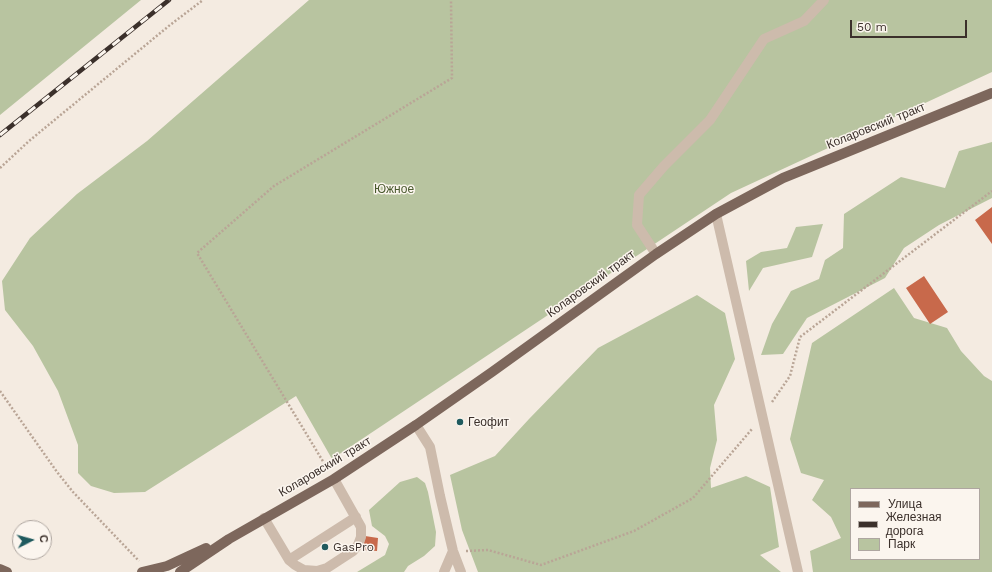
<!DOCTYPE html>
<meta charset="utf-8">
<style>
body{margin:0}
#map{position:relative;width:992px;height:572px;overflow:hidden;background:#f4ebe1;font-family:"Work Sans",sans-serif}
canvas{display:block}
.legend{position:absolute;left:850px;top:488px;width:130px;height:72px;box-sizing:border-box;background:#fbf5ee;border:1px solid #aea6a0;margin:0;padding:5px 7px;list-style:none;font-size:12px;color:#3b302b}
.legend li{display:flex;align-items:center;gap:8px;height:20px}
.legend b{width:20px;border:1px solid #aea6a0}
.north{position:absolute;left:12px;top:520px;width:40px;height:40px;box-sizing:border-box;background:#fbf5ee;border:1px solid #aea6a0;border-radius:50%;rotate:84deg;font-size:11px;font-weight:700;line-height:16px;text-align:center;color:#3b302b}
.north::after{content:'';display:block;margin:auto;width:14px;height:18px;background:#1f5a5e;clip-path:polygon(50% 0,100% 100%,50% 72%,0 100%)}
.scale{position:absolute;left:850px;top:20px;width:117px;height:18px;box-sizing:border-box;border:2px solid #3b302b;border-top:0;padding-left:5px;font-size:12px;line-height:14px;white-space:nowrap;color:#3b302b;-webkit-text-stroke:3px #fbf5ee;paint-order:stroke}
</style>
<div id="map">
<canvas width="992" height="572"></canvas>
<ul class="legend">
<li><b style="height:5px;background:#7d675c"></b>Улица</li>
<li><b style="height:5px;background:#3b302b"></b>Железная дорога</li>
<li><b style="height:11px;background:#b8c4a0"></b>Парк</li>
</ul>
<div class="north">С</div>
<div class="scale">50 m</div>
</div>
<script>
const context = document.querySelector('canvas').getContext('2d');
context.lineJoin = 'round';
function fill(path, color) { context.fillStyle = color; context.fill(path, 'evenodd'); }
const toPath = rows => new Path2D(rows.map(r => 'M' + r).join(''));
function stroke(path, color, width, dash) { context.strokeStyle = color; context.lineWidth = width; context.lineCap = dash ? 'butt' : 'round'; context.setLineDash(dash || []); context.stroke(path); }
function write(font, color, halo, rows, align = 'center') {
  context.font = font + ' "Work Sans",sans-serif'; context.lineWidth = 3; context.setLineDash([]); context.textBaseline = 'middle'; context.strokeStyle = halo; context.fillStyle = color; for (const [text, x, y, turn = 0] of rows) {
    context.save(); context.translate(x, y); context.rotate((+turn || 0) * Math.PI / 180); context.textAlign = isNaN(turn) ? turn : align; if (halo) context.strokeText(text, 0, 0); context.fillText(text, 0, 0); context.restore();
  }
}
fill(toPath([
 [0,0,141,0,0,115],
 [309,0,992,0,992,72,731,193,332,459,296,396,145,492,114,493,91,486,78,473,78,445,58,391,33,346,5,310,2,281,30,238,77,194,147,141],
 [992,142,992,198,939,225,904,248,885,278,807,318,783,354,761,355,772,324,791,291,819,279,825,260,843,248,844,214,901,177,945,188,959,151],
 [823,224,812,257,763,268,749,291,746,261,761,252,787,248,796,227],
 [894,288,914,318,947,328,961,351,984,376,992,381,992,572,813,572,810,551,841,538,831,517,812,500,824,480,801,473,790,439,812,343],
 [851,489,979,489,979,559,851,559],
 [697,295,725,313,735,359,714,405,717,440,710,468,711,488,746,476,770,487,779,547,760,555,781,572,478,572,462,530,450,475,495,456,529,419,598,348],
 [417,477,425,483,428,492,436,532,435,546,424,556,408,566,404,572,357,572,385,555,389,544,385,536,372,526,369,510,400,482]
]), '#b8c4a0');
fill(toPath([
 [992,207,992,244,975,220],
 [924,276,948,312,930,324,906,288],
 [365,536,378,538,377,551,363,550]
]), '#c8694b');
stroke(toPath([
 [0,168,29,141,170,25,203,0],
 [0,391,57,472,73,492,139,561],
 [772,402,790,376,800,337,992,191],
 [327,468,197,253,274,186,452,78,451,0],
 [466,551,488,550,541,565,634,531,693,498,752,429]
]), '#b9a596', 2.5, [2, 2]);
stroke(toPath([
 [716,214,798,572],
 [656,254,637,225,639,195,664,166,710,120,764,39,804,21,824,0],
 [416,425,430,447,440,496,453,551,461,572],
 [264,518,289,560,295,565,304,570,317,571,327,568,353,551,358,545,361,537,361,527,334,479],
 [289,560,356,517],
 [444,572,453,551]
]), '#cdbbac', 10);
stroke(toPath([
 [0,569,7,572],
 [142,572,167,566,206,548],
 [180,572,229,539,334,479,416,425,492,372,656,254,716,214,783,178,992,93]
]), '#7d675c', 10);
const rail = toPath([
 [0,135,169,0]
]);
stroke(rail, '#3b302b', 4.5);
stroke(rail, '#fbf5ee', 3, [9]);
for (const [x, y, r, color] of [
 [460,422,4,"#1f5a5e"],
 [325,547,4,"#1f5a5e"]
]) { const dot = new Path2D(); dot.arc(x, y, r, 0, 2 * Math.PI); context.fillStyle = color; context.fill(dot); stroke(dot, '#fbf5ee', 1.5); }
write('12px', '#3b302b', '#fbf5ee', [
 ["Коларовский тракт",876,126,-22],
 ["Коларовский тракт",591,284,-36],
 ["Коларовский тракт",325,467,-31]
]);
write('12px', '#4a5a2e', '#fbf5ee', [
 ["Южное",394,189]
]);
write('12px', '#3b302b', '#fbf5ee', [
 ["Геофит",468,422],
 ["GasPro",333,547]
], 'left');
</script>
